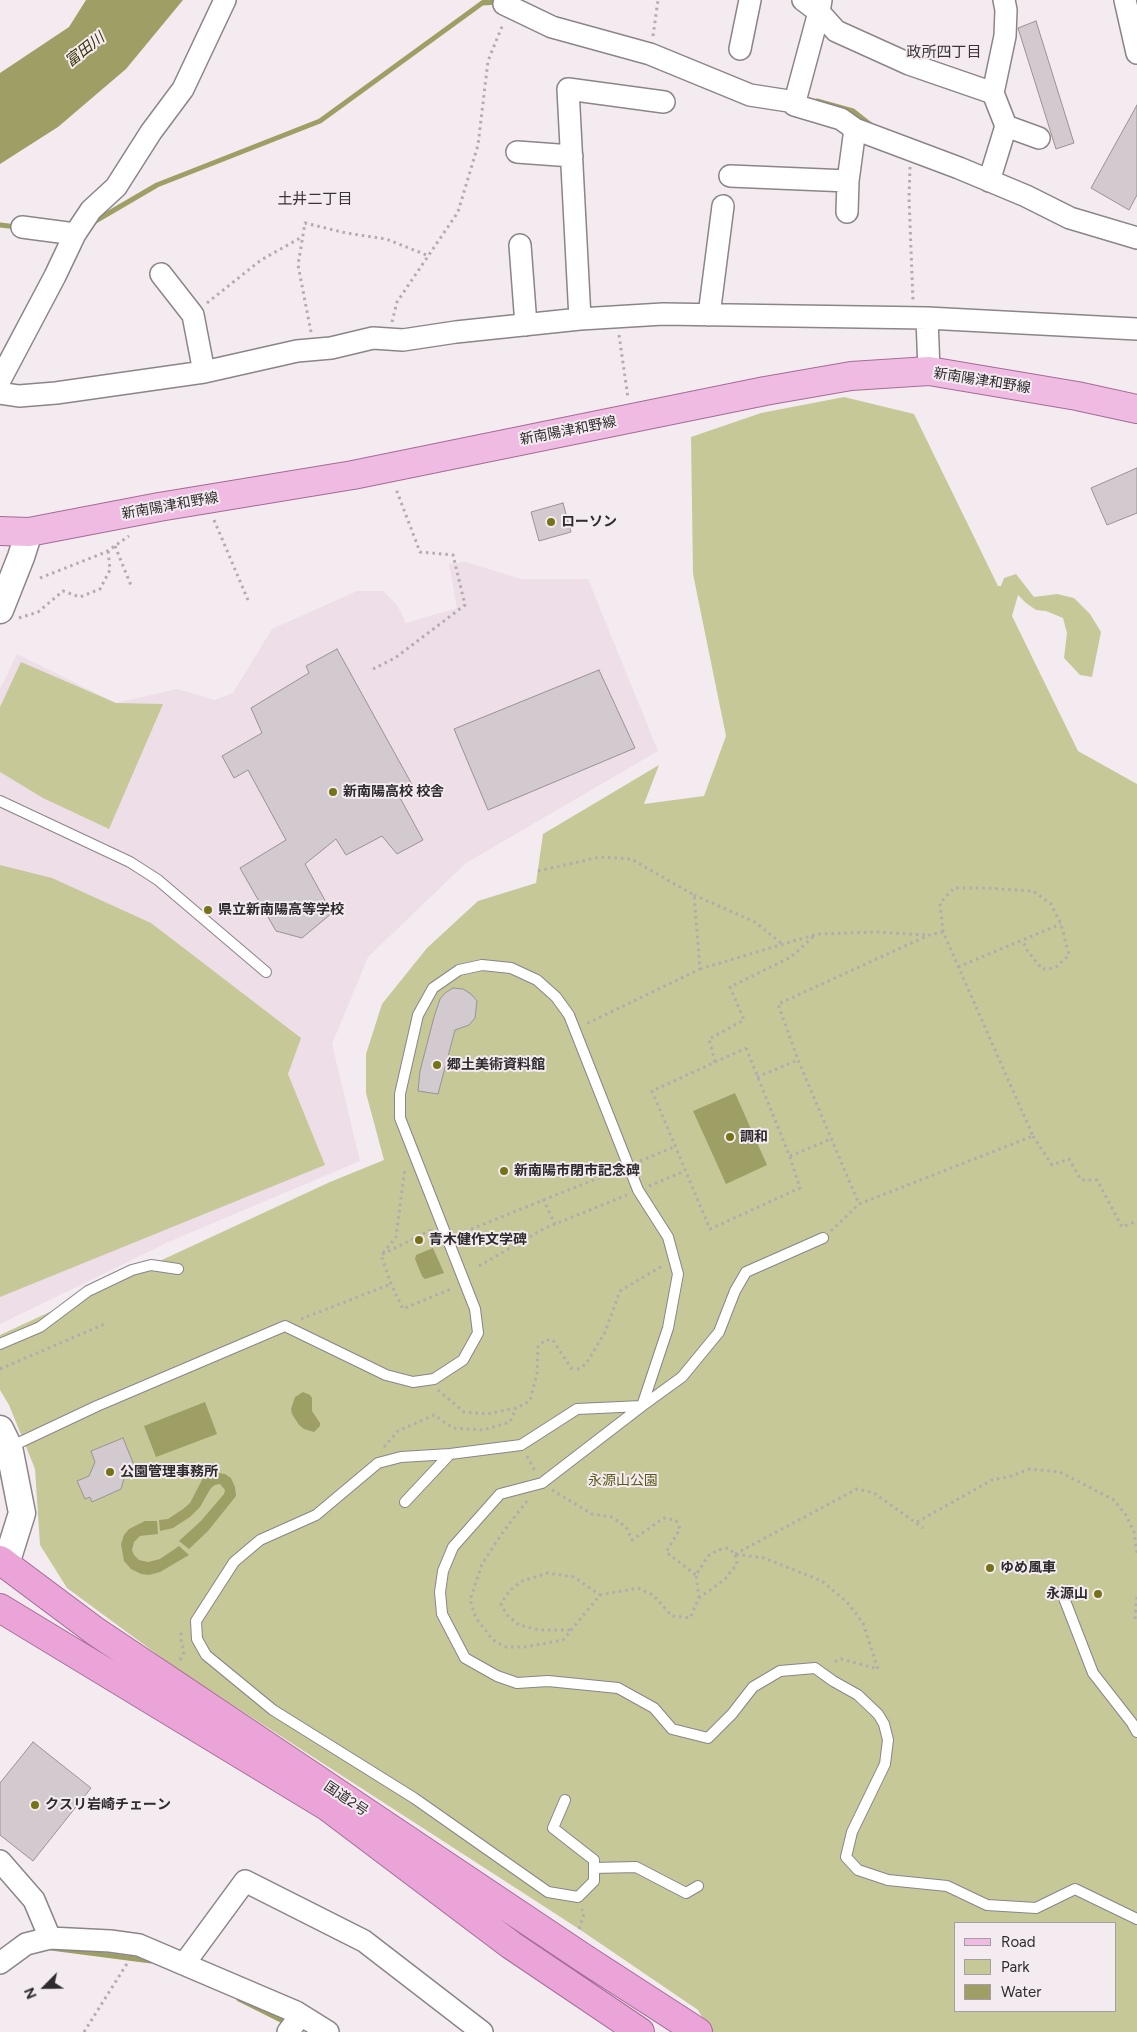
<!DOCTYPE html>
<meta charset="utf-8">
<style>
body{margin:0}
#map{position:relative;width:1137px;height:2032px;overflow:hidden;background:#f4ebf1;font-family:Figtree,sans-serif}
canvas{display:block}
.legend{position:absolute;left:954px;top:1922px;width:162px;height:90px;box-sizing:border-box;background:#f4ebf1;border:1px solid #a59ea3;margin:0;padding:6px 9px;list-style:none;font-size:15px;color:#2e2b2d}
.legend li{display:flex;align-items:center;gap:10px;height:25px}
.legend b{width:25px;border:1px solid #a59ea3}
.north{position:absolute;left:20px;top:1962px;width:50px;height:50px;-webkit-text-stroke:4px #f4ebf1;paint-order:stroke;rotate:247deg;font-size:14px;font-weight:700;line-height:20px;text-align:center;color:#2e2b2d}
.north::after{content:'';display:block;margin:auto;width:18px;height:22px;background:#2e2b2d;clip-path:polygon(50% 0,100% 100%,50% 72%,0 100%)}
</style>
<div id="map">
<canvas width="1137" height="2032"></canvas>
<ul class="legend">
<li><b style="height:6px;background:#efbbe2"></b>Road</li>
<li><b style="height:14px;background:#c7c898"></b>Park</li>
<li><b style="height:14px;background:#9e9f64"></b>Water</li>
</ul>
<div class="north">N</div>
</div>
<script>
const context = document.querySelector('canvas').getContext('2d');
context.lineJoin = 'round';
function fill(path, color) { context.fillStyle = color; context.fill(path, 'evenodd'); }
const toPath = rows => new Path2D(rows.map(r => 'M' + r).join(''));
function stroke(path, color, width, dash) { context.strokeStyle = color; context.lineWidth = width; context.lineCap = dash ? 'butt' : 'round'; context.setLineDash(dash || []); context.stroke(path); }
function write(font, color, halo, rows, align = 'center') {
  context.font = font + ' Figtree,"Noto Sans JP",sans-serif'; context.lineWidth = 4; context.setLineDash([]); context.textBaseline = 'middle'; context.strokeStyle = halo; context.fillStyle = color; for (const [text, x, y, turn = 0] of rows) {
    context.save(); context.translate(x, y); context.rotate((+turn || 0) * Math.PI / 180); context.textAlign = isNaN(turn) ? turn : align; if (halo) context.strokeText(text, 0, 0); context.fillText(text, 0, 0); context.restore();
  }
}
fill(toPath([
 [466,562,521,579,588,579,658,751,466,863,368,957,332,1044,360,1161,173,1240,0,1324,0,689,17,654,116,703,177,689,215,700,233,693,272,629,357,591,383,591,397,605,406,623,457,608,449,564]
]), '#eddee8');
fill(toPath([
 [844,397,914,414,998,586,1001,586,1004,578,1016,574,1034,597,1057,594,1074,598,1090,614,1101,632,1092,677,1080,675,1064,658,1067,633,1063,618,1046,611,1036,610,1026,603,1018,595,1012,616,1078,751,1137,784,1137,2032,711,2032,698,2010,579,1929,177,1669,67,1588,40,1545,35,1469,9,1405,0,1390,0,1335,330,1182,384,1160,366,1093,366,1054,382,1004,427,948,478,901,536,883,543,834,659,765,644,804,704,796,726,736,693,574,691,437,761,413],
 [956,1923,1116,1923,1116,2011,956,2011],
 [21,662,116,703,163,704,109,829,43,798,0,772,0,707],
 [0,865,52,878,151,923,301,1038,288,1074,325,1165,0,1297]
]), '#c7c898');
fill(toPath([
 [86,0,183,0,126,69,58,127,0,164,0,73,69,27],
 [735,1093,767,1165,726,1184,693,1111],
 [433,1248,444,1273,425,1279,422,1276,415,1259,416,1255],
 [303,1392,310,1395,312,1398,312,1411,320,1423,320,1426,314,1432,304,1429,299,1425,292,1414,291,1409,295,1397],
 [205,1402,217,1434,156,1457,144,1426],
 [218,1473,225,1474,231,1478,235,1487,236,1496,208,1531,189,1549,179,1541,201,1521,224,1494,225,1490,220,1484,215,1485,211,1488,200,1507,190,1517,173,1528,160,1531,159,1520,168,1519,183,1509,190,1503,203,1478],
 [145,1521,157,1521,158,1534,140,1536,134,1542,132,1550,134,1555,139,1560,148,1562,160,1559,179,1546,189,1555,160,1572,149,1575,141,1574,131,1569,124,1561,121,1544,124,1535,129,1529]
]), '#9e9f64');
stroke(toPath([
 [482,3,499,2],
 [817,101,853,111,872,126],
 [92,223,157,185,320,121,485,1],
 [0,225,17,227],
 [51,1948,151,1961],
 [239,1999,287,2023]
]), '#9e9f64', 5);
const building = toPath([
 [1036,21,1074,143,1056,149,1018,28,1036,21],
 [1137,105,1137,195,1129,210,1091,188,1137,105],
 [1137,468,1137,513,1107,525,1091,488,1137,468],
 [563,503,571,532,539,541,531,512,563,503],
 [337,649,414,788,399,796,423,840,397,854,382,836,346,855,336,839,305,864,332,913,302,938,276,931,240,868,286,840,248,770,234,778,222,756,262,733,251,708,309,673,306,666,337,649],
 [599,670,635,748,488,810,454,729,599,670],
 [453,988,463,989,471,994,477,1001,475,1018,469,1025,455,1030,438,1094,418,1091,420,1071,434,1017,440,999,445,993,453,988],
 [123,1438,136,1470,125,1475,121,1489,92,1502,90,1497,85,1499,77,1481,89,1476,95,1462,91,1451,123,1438],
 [33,1742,91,1788,33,1861,0,1835,0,1783,33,1742]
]);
fill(building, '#d2cacf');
stroke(building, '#9a9297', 1);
const service = toPath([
 [0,801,130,862,158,880,266,972],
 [0,1344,40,1327,88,1291,132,1270,151,1265,178,1269],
 [10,1447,97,1406,285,1326,386,1375,413,1382,434,1379,463,1360,478,1333,475,1309,400,1118,400,1094,418,1015,433,988,459,970,482,965,511,968,537,980,556,997,569,1015,638,1190,668,1237,678,1274,668,1328,642,1406,542,1483,500,1494,453,1547,443,1571,440,1592,442,1614,465,1658,497,1676,517,1683,548,1681,618,1688,654,1708,672,1729,708,1738,732,1714,753,1687,780,1671,815,1668,833,1681,858,1695,878,1714,884,1724,888,1740,885,1764,852,1832,846,1857,858,1870,888,1880,947,1886,987,1905,1036,1908,1075,1889,1137,1919],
 [405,1502,450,1454],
 [1062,1593,1093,1673,1132,1723,1137,1732],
 [565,1800,553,1828,594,1860,594,1881,578,1897,548,1892,414,1798,273,1710,206,1655,197,1639,196,1621,234,1562,260,1540,316,1515,378,1463,401,1457,450,1454,521,1445,577,1409,642,1406,682,1377,719,1332,735,1291,746,1272,823,1238],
 [594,1868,636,1867,686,1893,698,1886]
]);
const minor = toPath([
 [821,0,819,12,836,31,909,64,993,93,1005,36,1006,10,1004,0],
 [1125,0,1137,53],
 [504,4,552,27,650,54,750,95,795,102],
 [740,49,750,0],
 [1006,126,1039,138],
 [855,129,959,168,1026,196,1070,218,1137,238],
 [517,152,572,156],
 [730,176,848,181,855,129,841,119,794,105,819,12,803,0],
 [989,181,1006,126,993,93],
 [847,212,848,181],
 [22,227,75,234],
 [520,245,526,325],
 [161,274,193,315,204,372],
 [709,315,723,206],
 [927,318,929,371],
 [580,319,568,89,664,102],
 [0,380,55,276,75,234,91,210,116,187,151,132,183,89,225,0],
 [0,393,19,396,56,393,204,372,297,351,331,348,373,338,403,340,456,332,580,319,663,314,927,318,1137,329],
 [0,1861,34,1900,50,1938],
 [0,1963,26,1944,50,1938,110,1941,139,1945,296,2012,328,2032],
 [184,1964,245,1881,364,1941,482,2032],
 [288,2032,301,2015]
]);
const tertiary = toPath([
 [0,610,21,557,29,532],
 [0,1429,9,1447,22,1513,6,1564]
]);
const primary = toPath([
 [0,531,29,532,159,507,353,475,765,391,851,376,929,371,1077,396,1137,409]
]);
const trunk = toPath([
 [0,1560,95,1631,585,1959,698,2032],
 [0,1608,328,1807,511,1945,640,2032]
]);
stroke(service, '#8b8489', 12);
stroke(minor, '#8b8489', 24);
stroke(tertiary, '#8b8489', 29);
stroke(primary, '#a56b96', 30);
stroke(trunk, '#a56b96', 30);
stroke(toPath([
 [653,36,658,0],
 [910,167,909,198,913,301],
 [207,303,261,260,302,237],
 [392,322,397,302,458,212,478,145,488,61,503,24],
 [311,332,298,265,305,223,346,233,386,239,429,256],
 [619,335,628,398],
 [214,520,248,600],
 [115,546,132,588],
 [40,578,106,552,129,536],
 [19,618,38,612,63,591,80,597,100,589,110,570,108,550],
 [373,669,395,658,465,605,453,555,420,552,396,489],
 [538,871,600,857,631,859,694,895,700,969,586,1024],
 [694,895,755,922,781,943],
 [943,932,940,903,954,888,986,888,1033,891,1051,904,1061,924,1069,955,1055,968,1042,969,1027,950,1023,941],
 [958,967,1061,924],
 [700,969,817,934,876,932,928,935],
 [746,1048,790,1157,800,1188,710,1229,652,1091,746,1048],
 [715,1062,709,1039,744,1020,730,987,791,957,815,935],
 [757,1077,798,1060],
 [1033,1136,1052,1165,1069,1159,1081,1180,1097,1180,1122,1227,1137,1221],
 [790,1156,831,1139],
 [640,1161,674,1147],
 [649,1186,685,1171],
 [543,1199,555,1224],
 [431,1230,381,1255,391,1284,403,1309,453,1288],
 [831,1231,859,1204,1033,1136,943,932,929,935,778,1004,798,1060,859,1204],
 [459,1234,618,1170],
 [383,1253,396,1237,405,1167],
 [479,1266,545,1228,627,1195],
 [301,1319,391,1284],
 [0,1369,107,1323],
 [438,1390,464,1412,487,1414,516,1408,530,1401,537,1373,538,1347,545,1340,553,1340,571,1368,578,1369,586,1364,605,1332,620,1291,664,1265],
 [384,1447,398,1431,434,1415,453,1428,483,1430,510,1422,516,1408],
 [527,1456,536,1473],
 [552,1490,592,1514,612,1517,626,1527,632,1540,664,1518,676,1520,680,1529,666,1552,696,1575],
 [527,1501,503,1532,482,1564,470,1600,476,1618,493,1640,506,1647,525,1647,563,1640,600,1595,638,1588,653,1595,672,1616,690,1618,699,1598,725,1579,737,1564,735,1554],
 [917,1522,992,1480,1011,1476,1030,1469,1060,1472,1114,1500,1126,1515,1134,1532,1137,1553],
 [735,1554,857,1489,874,1493,923,1528],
 [1137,1597,1135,1617,1137,1622],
 [699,1598,696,1575,708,1556,718,1550,728,1548,735,1554,764,1558,822,1581,847,1602,863,1623,878,1669,841,1659,831,1663],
 [570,1630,540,1630,519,1625,507,1615,501,1604,510,1590,522,1581,548,1573,574,1577,600,1595],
 [180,1660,184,1652,181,1640,181,1630],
 [579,1929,584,1914,582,1909],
 [84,2032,128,1962]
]), '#b2abaf', 3, [2.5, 4]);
stroke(service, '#fff', 10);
stroke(minor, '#fff', 21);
stroke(tertiary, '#fff', 26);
stroke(primary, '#efbbe2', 28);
stroke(trunk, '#eaa4d8', 28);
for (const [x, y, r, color] of [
 [551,522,5,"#747318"],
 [333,792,5,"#747318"],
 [208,910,5,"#747318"],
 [437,1065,5,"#747318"],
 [730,1137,5,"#747318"],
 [504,1171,5,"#747318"],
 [419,1240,5,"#747318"],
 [110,1472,5,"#747318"],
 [990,1568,5,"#747318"],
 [1098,1594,5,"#747318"],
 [35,1805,5,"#747318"]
]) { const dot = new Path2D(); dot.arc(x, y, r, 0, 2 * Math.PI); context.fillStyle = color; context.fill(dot); stroke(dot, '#f4ebf1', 2); }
write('14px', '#2e2b2d', '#f4ebf1', [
 ["新南陽津和野線",982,381,9],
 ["新南陽津和野線",568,431,-11],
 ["新南陽津和野線",170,506,-10],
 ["国道2号",346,1799,34]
]);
write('bold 14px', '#2e2b2d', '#f4ebf1', [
 ["ローソン",561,522],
 ["新南陽高校 校舎",343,792],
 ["県立新南陽高等学校",218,910],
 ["郷土美術資料館",447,1065],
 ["調和",740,1137],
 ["新南陽市閉市記念碑",514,1171],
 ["青木健作文学碑",429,1240],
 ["公園管理事務所",120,1472],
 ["ゆめ風車",1000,1568],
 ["永源山",1088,1594,"right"],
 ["クスリ岩崎チェーン",45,1805]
], 'left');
write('14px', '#5b5a15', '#f4ebf1', [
 ["永源山公園",623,1481]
]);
write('italic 15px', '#353504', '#f4ebf1', [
 ["富田川",85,50,-38]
]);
write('15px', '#393337', '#f4ebf1', [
 ["政所四丁目",944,53],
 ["土井二丁目",315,200]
]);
</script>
